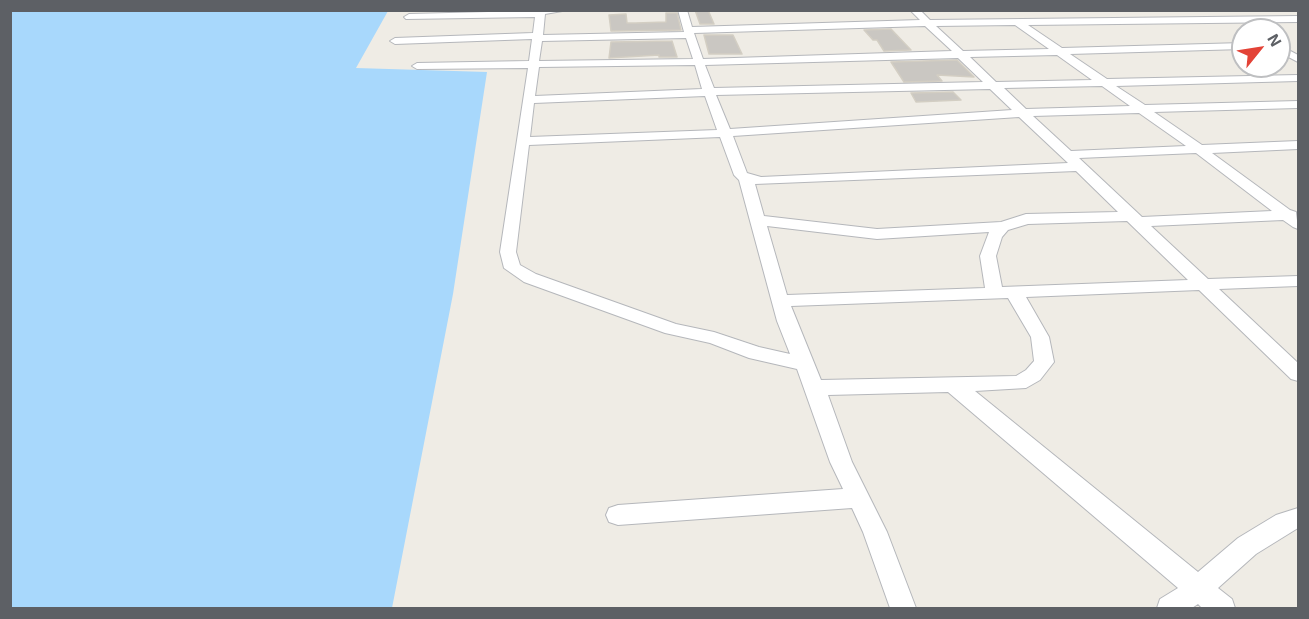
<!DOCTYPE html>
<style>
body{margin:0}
#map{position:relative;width:1309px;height:619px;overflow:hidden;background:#efece5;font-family:"Exo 2",sans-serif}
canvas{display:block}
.frame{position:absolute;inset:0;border:12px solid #5d6065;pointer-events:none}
.north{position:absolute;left:1231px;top:18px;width:60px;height:60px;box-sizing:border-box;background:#fff;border:2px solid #bebfc1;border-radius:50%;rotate:60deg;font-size:16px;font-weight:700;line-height:24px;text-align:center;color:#5d6065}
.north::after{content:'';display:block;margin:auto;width:21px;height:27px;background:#e34337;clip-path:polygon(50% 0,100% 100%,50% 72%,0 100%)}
</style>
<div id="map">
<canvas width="1309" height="619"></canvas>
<div class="frame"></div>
<div class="north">N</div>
</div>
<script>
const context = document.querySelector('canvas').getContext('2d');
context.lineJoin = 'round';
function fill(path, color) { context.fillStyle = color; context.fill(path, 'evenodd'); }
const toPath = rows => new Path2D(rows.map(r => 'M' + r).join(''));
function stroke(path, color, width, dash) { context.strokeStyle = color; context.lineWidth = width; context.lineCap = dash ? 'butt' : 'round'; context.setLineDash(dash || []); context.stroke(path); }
fill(toPath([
 [10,11,388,11,356,68,487,72,453,294,392,608,11,608]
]), '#a8d8fc');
const building = toPath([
 [695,10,708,10,714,24,700,24,695,10],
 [666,13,677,13,681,30,611,31,609,15,626,14,627,23,636,23,666,22,666,13],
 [891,29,911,50,884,51,877,40,873,40,864,30,891,29],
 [704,35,733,35,742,54,709,54,704,35],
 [672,41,677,57,659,57,659,55,609,58,611,42,672,41],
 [957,60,974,77,937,75,942,81,904,82,891,62,957,60],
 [953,92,961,100,916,102,911,93,953,92]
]);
fill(building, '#cac7c2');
stroke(building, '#d3cec3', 1.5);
const minor = toPath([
 [568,10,545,14,543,35,684,32,678,10,687,10,692,27,920,20,910,10,920,10,930,20,1298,16,1298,22,1028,25,1062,48,1243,43,1243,49,1070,54,1107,79,1298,75,1298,81,1116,86,1145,105,1298,101,1298,108,1154,112,1202,145,1298,141,1298,149,1212,153,1290,210,1296,212,1298,229,1293,227,1283,220,1151,226,1208,279,1298,276,1298,286,1219,289,1298,363,1298,381,1291,379,1199,290,1026,297,1049,337,1054,362,1040,380,1026,388,975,391,1198,572,1238,538,1276,515,1298,508,1298,528,1256,554,1218,588,1232,599,1235,608,1202,608,1198,604,1192,608,1157,608,1160,599,1178,588,948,392,828,395,852,462,887,532,916,608,890,608,863,532,852,508,618,525,609,522,606,515,609,508,618,505,843,489,830,462,797,369,749,358,710,343,665,333,524,282,504,268,500,252,528,68,417,69,412,66,417,63,529,61,532,39,395,44,390,41,395,38,533,33,535,17,406,19,404,17,409,14,568,10],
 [1015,25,1049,49,963,51,936,26,1015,25],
 [925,26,952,51,703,59,694,33,925,26],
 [686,38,693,59,539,61,542,41,686,38],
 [1057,55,1092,80,996,82,970,57,1057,55],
 [958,58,983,82,714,88,705,65,958,58],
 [695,65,702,89,535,96,539,67,695,65],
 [1102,86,1130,106,1026,109,1004,88,1102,86],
 [990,89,1012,110,730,129,716,95,990,89],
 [705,96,717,130,530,137,534,103,705,96],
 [1139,113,1186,146,1071,151,1033,116,1139,113],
 [1019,117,1068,163,761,177,747,173,733,136,1019,117],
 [720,137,734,175,739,180,777,321,790,354,759,347,714,332,676,324,536,274,520,265,516,252,529,145,720,137],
 [1196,153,1272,211,1142,217,1079,158,1196,153],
 [1076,171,1118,212,1026,214,1001,222,877,229,764,216,755,184,1076,171],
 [1127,221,1188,280,1002,287,996,256,1002,237,1008,230,1028,224,1127,221],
 [767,226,877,239,989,232,980,256,985,288,787,295,767,226],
 [1008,298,1031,337,1034,361,1026,370,1016,376,821,380,791,306,1008,298],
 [1279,45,1298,55,1298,62,1279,52,1279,45]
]);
stroke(minor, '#b5b7bb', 2);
fill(minor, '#fff');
</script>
